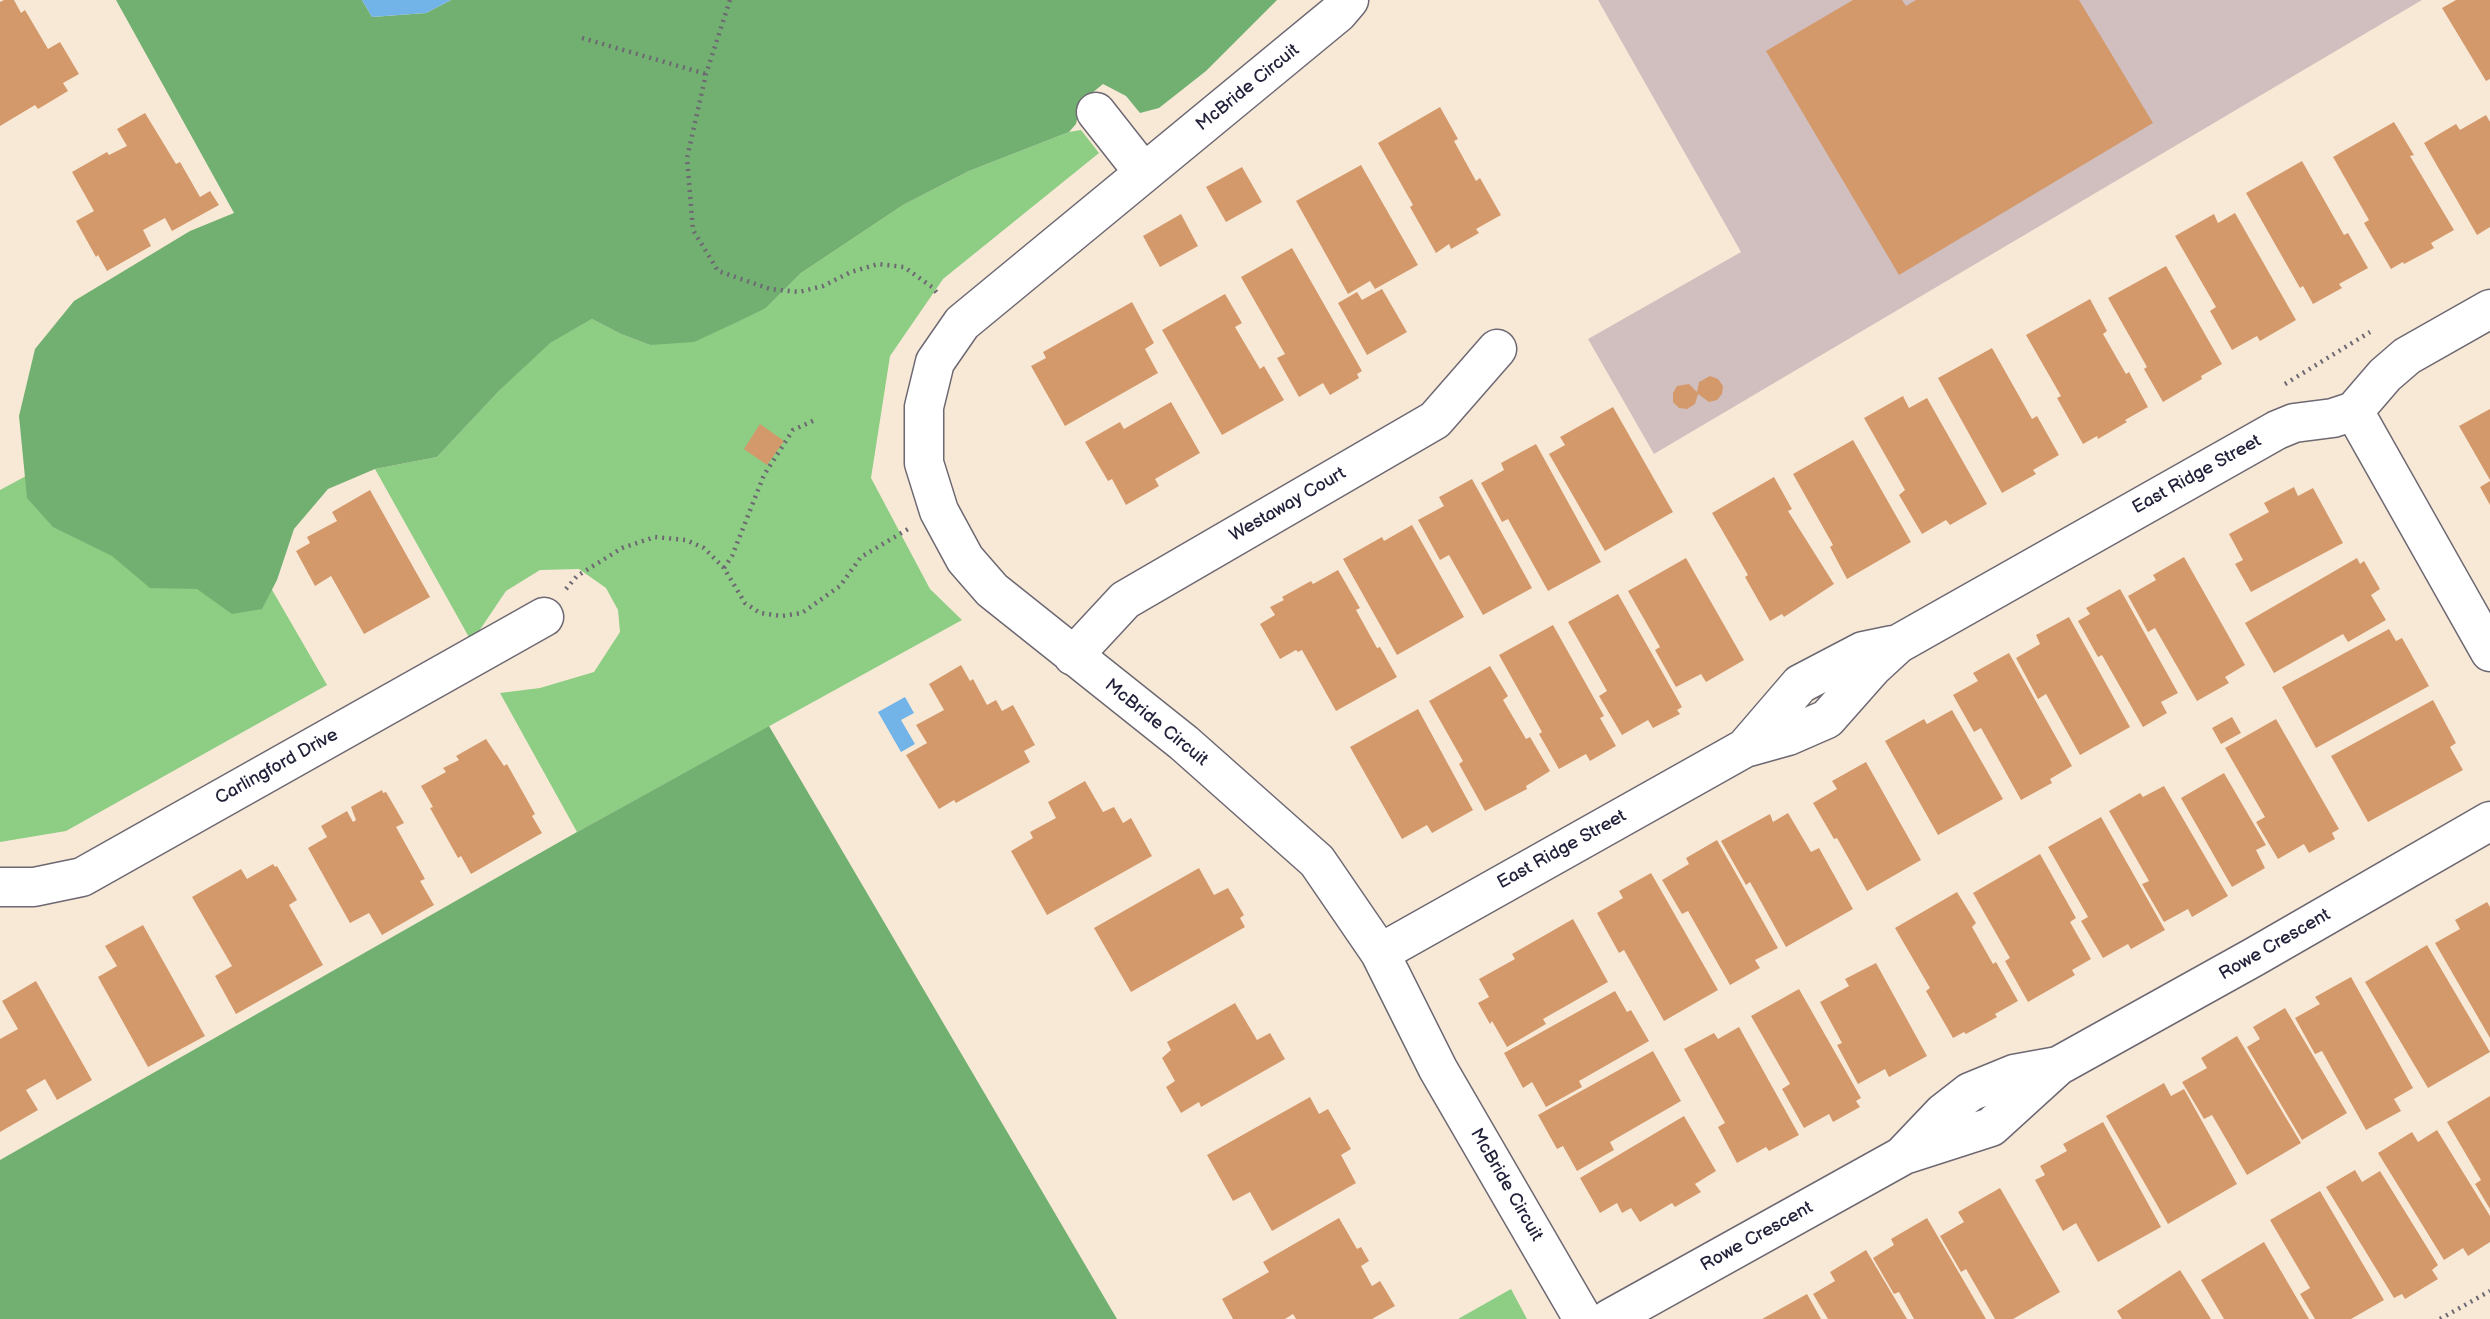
<!DOCTYPE html>
<style>
body{margin:0}
canvas{display:block;background:#f8e9d7}
</style>
<canvas width="2490" height="1319"></canvas>
<script>
const context = document.querySelector('canvas').getContext('2d');
context.lineJoin = 'round';
function fill(path, color) { context.fillStyle = color; context.fill(path, 'evenodd'); }
const toPath = rows => new Path2D(rows.map(r => 'M' + r).join(''));
function stroke(path, color, width, dash) { context.strokeStyle = color; context.lineWidth = width; context.lineCap = dash ? 'butt' : 'round'; context.setLineDash(dash || []); context.stroke(path); }
function write(font, color, halo, rows, align = 'center') {
  context.font = font + ' "Balsamiq Sans",sans-serif'; context.lineWidth = 5; context.setLineDash([]); context.textBaseline = 'middle'; context.strokeStyle = halo; context.fillStyle = color; for (const [text, x, y, turn = 0] of rows) {
    context.save(); context.translate(x, y); context.rotate((+turn || 0) * Math.PI / 180); context.textAlign = isNaN(turn) ? turn : align; if (halo) context.strokeText(text, 0, 0); context.fillText(text, 0, 0); context.restore();
  }
}
fill(toPath([
 [1598,0,2422,0,1654,454,1588,339,1741,252]
]), '#d1bfbf');
fill(toPath([
 [1081,130,1099,153,943,279,890,356,871,478,930,589,962,620,577,832,500,693,540,688,594,672,620,632,618,610,606,588,579,569,540,570,506,591,477,634,470,639,375,469,437,457,499,391,549,343,592,319,621,334,650,345,766,308,801,273,903,205,969,171,1069,132],
 [52,462,245,543,327,685,66,831,0,842,0,490],
 [1511,1289,1527,1319,1458,1319]
]), '#8dcd84');
fill(toPath([
 [116,0,362,0,372,17,426,13,451,0,1277,0,1206,71,1159,108,1140,113,1126,96,1103,84,1081,102,1076,124,1069,132,969,171,903,205,801,273,766,308,735,323,694,342,650,345,621,334,592,319,550,343,499,391,437,457,375,469,328,489,294,529,277,580,262,609,232,614,197,589,150,588,112,556,53,527,27,498,19,416,35,349,74,301,190,231,234,213],
 [769,726,1117,1319,0,1319,0,1160,577,832]
]), '#72b072');
fill(toPath([
 [362,0,451,0,426,13,372,17],
 [905,697,914,713,901,720,915,744,901,752,878,712]
]), '#72b4e7');
fill(toPath([
 [4,0,14,0,21,13,25,10,48,49,60,42,79,74,63,83,68,91,38,109,35,105,0,126,0,2],
 [1853,0,1902,0,1906,6,1916,0,2079,0,2153,123,1899,275,1766,51],
 [2456,0,2490,0,2490,79,2486,81,2442,8],
 [1440,107,1458,139,1454,141,1476,181,1480,178,1501,215,1476,229,1479,233,1451,249,1449,244,1436,253,1410,207,1413,205,1378,143],
 [145,113,176,164,180,162,200,197,210,191,219,205,172,231,165,218,143,230,151,246,107,271,98,255,96,257,76,221,94,211,72,172,107,152,109,155,127,146,117,129],
 [2486,115,2490,122,2490,227,2477,235,2424,143,2456,124,2460,130],
 [2394,122,2414,155,2410,156,2454,230,2431,243,2434,248,2404,264,2403,262,2391,269,2364,223,2369,220,2333,157],
 [2302,161,2344,235,2348,233,2368,268,2339,284,2342,288,2313,304,2303,286,2300,288,2246,193],
 [1361,165,1418,265,1375,289,1370,281,1348,294,1296,201],
 [1242,167,1262,202,1226,222,1206,187],
 [2235,213,2296,320,2260,341,2257,336,2232,350,2210,311,2216,307,2175,236,2214,214,2218,223],
 [1181,214,1198,246,1160,267,1143,236],
 [1292,248,1362,371,1357,374,1359,378,1330,395,1323,383,1299,397,1277,358,1285,354,1241,277],
 [2166,266,2222,364,2201,376,2202,379,2163,402,2144,369,2147,367,2108,298],
 [1382,289,1407,332,1367,355,1338,303,1357,292,1362,300],
 [1225,294,1242,323,1235,327,1260,369,1264,366,1284,400,1222,435,1162,330],
 [2090,299,2107,331,2103,334,2126,374,2129,372,2148,407,2125,420,2127,422,2098,439,2097,436,2083,444,2057,398,2061,396,2026,335],
 [1132,302,1154,343,1145,349,1158,373,1065,426,1031,366,1046,358,1043,352],
 [1992,348,2032,419,2037,416,2059,455,2033,470,2036,474,2002,493,1938,378],
 [1710,376,1718,379,1723,386,1722,394,1717,400,1709,402,1698,394,1695,404,1687,409,1679,408,1673,402,1673,393,1677,386,1689,384,1697,392,1699,382],
 [1903,396,1909,408,1927,398,1987,504,1950,525,1946,520,1922,534,1899,495,1905,490,1864,418],
 [1171,402,1200,453,1155,479,1159,486,1126,505,1112,479,1108,481,1085,442,1120,422,1124,429],
 [1613,407,1673,512,1605,551,1549,454,1565,445,1560,437],
 [2490,409,2490,480,2459,426],
 [760,424,784,441,767,465,744,449],
 [1853,440,1911,542,1847,579,1830,547,1833,545,1793,474],
 [1536,444,1601,562,1548,591,1508,519,1502,522,1481,483,1504,470,1501,463],
 [1774,477,1792,509,1788,511,1834,584,1784,617,1782,614,1770,621,1745,577,1748,575,1712,513],
 [1472,479,1532,588,1483,615,1449,555,1440,560,1418,520,1444,506,1439,497],
 [2490,481,2490,505,2480,487],
 [2294,487,2298,496,2313,488,2343,543,2251,592,2235,564,2243,560,2229,534,2269,512,2264,503],
 [370,490,430,597,364,634,331,576,315,586,296,551,310,543,307,537,337,521,332,512],
 [1412,525,1464,617,1397,655,1343,559,1382,537,1384,541],
 [2184,557,2245,665,2225,677,2229,683,2197,701,2155,628,2148,632,2128,596,2156,580,2153,575],
 [1686,558,1744,660,1706,682,1701,674,1676,687,1655,650,1660,647,1628,591],
 [2357,558,2360,564,2364,561,2380,589,2371,595,2386,620,2348,642,2343,634,2274,673,2245,623],
 [1338,570,1360,608,1356,610,1377,648,1380,647,1397,677,1336,711,1302,650,1298,652,1296,650,1280,659,1260,624,1275,615,1270,607,1284,600,1282,597,1311,581,1313,584],
 [2120,589,2178,693,2161,702,2167,713,2143,727,2102,655,2098,657,2078,621,2090,614,2086,608],
 [1618,594,1682,707,1677,710,1680,714,1653,728,1648,720,1622,735,1599,696,1607,691,1568,622],
 [2069,617,2130,727,2080,755,2046,694,2038,699,2016,658,2040,644,2036,635],
 [1553,625,1604,716,1600,718,1616,746,1590,761,1586,754,1559,769,1539,734,1542,732,1499,655],
 [2389,629,2396,641,2402,638,2429,686,2316,748,2282,687],
 [2009,653,2072,766,2050,779,2052,783,2021,800,1981,728,1974,732,1953,695,1978,681,1973,673],
 [961,665,970,681,973,679,987,705,996,700,1002,711,1013,705,1035,745,1024,751,1030,762,956,803,954,800,939,809,906,755,927,743,916,725,944,710,929,684],
 [1490,666,1508,696,1503,700,1526,739,1530,737,1550,771,1526,786,1527,789,1485,811,1459,764,1463,761,1429,701],
 [2433,700,2456,743,2450,747,2463,770,2368,822,2331,756],
 [1418,709,1473,810,1432,833,1427,825,1402,839,1350,747],
 [1952,710,2003,799,1938,835,1885,741,1924,719,1927,724],
 [2232,717,2241,733,2221,744,2212,728],
 [2276,719,2339,829,2332,833,2335,839,2309,853,2304,844,2278,859,2256,822,2265,817,2225,748],
 [486,739,504,766,507,764,535,814,532,816,542,833,471,874,461,856,458,858,430,808,433,807,421,786,446,772,443,768,459,760,456,756],
 [1866,762,1921,860,1867,891,1837,838,1834,839,1813,803,1837,789,1832,781],
 [2224,773,2266,845,2256,850,2265,868,2232,887,2181,798],
 [1085,781,1103,812,1114,807,1123,823,1131,818,1152,856,1047,915,1011,851,1033,838,1030,832,1056,818,1048,802],
 [2164,786,2228,896,2192,917,2188,909,2164,922,2142,884,2149,881,2109,811,2140,793,2143,797],
 [382,790,383,793,386,792,404,823,396,827,425,879,420,881,434,905,382,935,369,913,350,923,308,848,327,837,321,826,347,811,353,822,356,820,351,807],
 [1788,813,1811,852,1819,848,1853,909,1786,947,1750,882,1746,885,1721,841,1770,814,1773,822],
 [2101,817,2165,930,2131,949,2128,944,2103,958,2081,921,2088,917,2048,847],
 [1717,840,1778,948,1755,960,1760,968,1730,985,1688,911,1682,914,1662,880,1689,864,1686,858],
 [2040,854,2076,918,2070,922,2091,959,2072,970,2075,975,2028,1002,2005,961,2010,958,1973,893],
 [273,864,275,867,277,866,297,900,289,905,323,965,236,1014,215,976,232,966,192,897,241,869,247,879],
 [1199,868,1214,895,1228,888,1244,915,1240,918,1245,927,1131,992,1094,928],
 [1651,873,1718,990,1664,1021,1624,950,1619,953,1597,913,1623,898,1619,891],
 [1957,892,1976,923,1972,927,1993,964,1996,962,2018,1001,1995,1014,1997,1017,1966,1034,1964,1032,1953,1038,1926,991,1930,988,1895,928],
 [2487,902,2490,907,2490,1038,2435,943,2460,929,2455,920],
 [1573,919,1608,982,1543,1019,1546,1024,1507,1047,1492,1021,1490,1024,1478,1003,1489,997,1479,979,1515,959,1512,954],
 [143,925,205,1036,148,1067,98,977,117,966,105,946],
 [2427,945,2490,1052,2428,1088,2365,982],
 [1876,963,1927,1056,1889,1077,1885,1069,1858,1084,1837,1045,1842,1043,1820,1002,1849,986,1845,979],
 [2351,977,2413,1088,2394,1099,2401,1111,2366,1130,2322,1051,2315,1054,2295,1018,2320,1004,2315,997],
 [36,981,92,1080,57,1100,45,1079,26,1090,38,1110,0,1132,0,1039,18,1029,2,1001],
 [1799,989,1861,1098,1856,1101,1860,1107,1833,1122,1829,1114,1804,1128,1782,1089,1790,1084,1751,1016],
 [1615,991,1627,1012,1631,1010,1649,1041,1579,1081,1582,1087,1546,1107,1532,1082,1523,1088,1504,1053],
 [1235,1003,1257,1040,1270,1033,1285,1059,1201,1107,1199,1102,1181,1113,1166,1087,1175,1081,1162,1058,1171,1050,1167,1042],
 [2285,1008,2347,1113,2302,1140,2247,1047,2260,1039,2253,1027],
 [1739,1027,1799,1135,1769,1151,1766,1147,1737,1163,1718,1127,1725,1123,1684,1049,1714,1033,1718,1039],
 [2237,1036,2301,1143,2247,1175,2212,1115,2204,1119,2182,1082,2207,1068,2201,1058],
 [1653,1051,1681,1101,1610,1142,1614,1150,1577,1171,1563,1146,1557,1149,1538,1115],
 [2164,1083,2171,1096,2184,1089,2237,1184,2168,1224,2106,1116],
 [2490,1096,2490,1209,2475,1184,2481,1180,2447,1122],
 [1310,1097,1319,1114,1328,1109,1351,1149,1341,1155,1356,1183,1272,1231,1250,1192,1233,1201,1207,1155],
 [1684,1116,1716,1171,1695,1184,1701,1192,1675,1207,1672,1203,1640,1222,1631,1208,1622,1213,1617,1203,1600,1213,1580,1178],
 [2103,1122,2161,1227,2098,1262,2076,1223,2063,1231,2035,1180,2045,1175,2040,1166,2067,1151,2063,1144],
 [2437,1130,2490,1216,2490,1242,2468,1256,2463,1248,2444,1260,2378,1153,2412,1132,2418,1142],
 [2355,1170,2362,1182,2380,1171,2438,1265,2432,1270,2438,1279,2405,1299,2402,1294,2394,1298,2326,1187],
 [2000,1188,2060,1292,2013,1319,1995,1319,1966,1269,1961,1272,1940,1236,1964,1222,1958,1212],
 [2320,1191,2384,1300,2351,1319,2315,1319,2300,1294,2310,1288,2270,1220],
 [1339,1218,1357,1249,1361,1247,1369,1261,1361,1266,1372,1286,1380,1281,1395,1306,1372,1319,1296,1319,1293,1314,1285,1319,1233,1319,1222,1299,1269,1272,1263,1262],
 [1927,1218,1986,1319,1914,1319,1899,1292,1894,1294,1873,1258,1894,1245,1891,1239],
 [2264,1242,2309,1319,2224,1319,2201,1280],
 [1866,1250,1907,1319,1828,1319,1813,1294,1835,1281,1830,1272],
 [2180,1270,2211,1319,2122,1319,2117,1311],
 [1807,1294,1821,1319,1762,1319]
]), '#d4996b');
const minor = toPath([
 [1349,0,1338,13,962,323,935,362,924,407,924,463,939,511,965,559,992,590,1184,743,1317,861,1380,953,1438,1069,1583,1319],
 [1096,112,1144,173],
 [2354,411,2490,652],
 [1073,656,1125,600,1435,420,1497,349],
 [1745,748,1800,684,1863,651,1892,645],
 [0,887,34,887,82,877,544,617],
 [1380,953,1745,748,1788,736,1827,719,1873,667,1898,644,2277,430,2294,423,2333,418,2354,411,2385,375,2407,356,2490,309],
 [1904,1154,1943,1113,1970,1092,2014,1074,2058,1066],
 [1609,1319,1904,1155,1991,1127,2058,1066,2254,957,2490,821]
]);
stroke(minor, '#6d6872', 41);
stroke(toPath([
 [730,0,706,74,687,158,693,230,718,271,770,289,799,292,823,286,851,272,878,264,904,267,932,287,937,293],
 [582,38,706,74],
 [2285,384,2370,332],
 [724,568,732,556,764,475,793,430,817,419],
 [566,589,577,576,622,548,655,537,686,540,704,548,724,568,745,603,760,613,782,616,802,613,840,586,861,557,908,529],
 [2440,1319,2490,1291]
]), '#6d6872', 4.5, [2, 5]);
stroke(minor, '#fff', 38);
write('18px', '#22223b', '#fff', [
 ["McBride Circuit",1248,88,-39],
 ["East Ridge Street",2197,475,-29],
 ["Westaway Court",1288,505,-30],
 ["McBride Circuit",1156,723,39],
 ["Carlingford Drive",277,767,-29],
 ["East Ridge Street",1562,850,-29],
 ["Rowe Crescent",2275,945,-30],
 ["McBride Circuit",1506,1185,60],
 ["Rowe Crescent",1757,1237,-29]
]);
</script>
